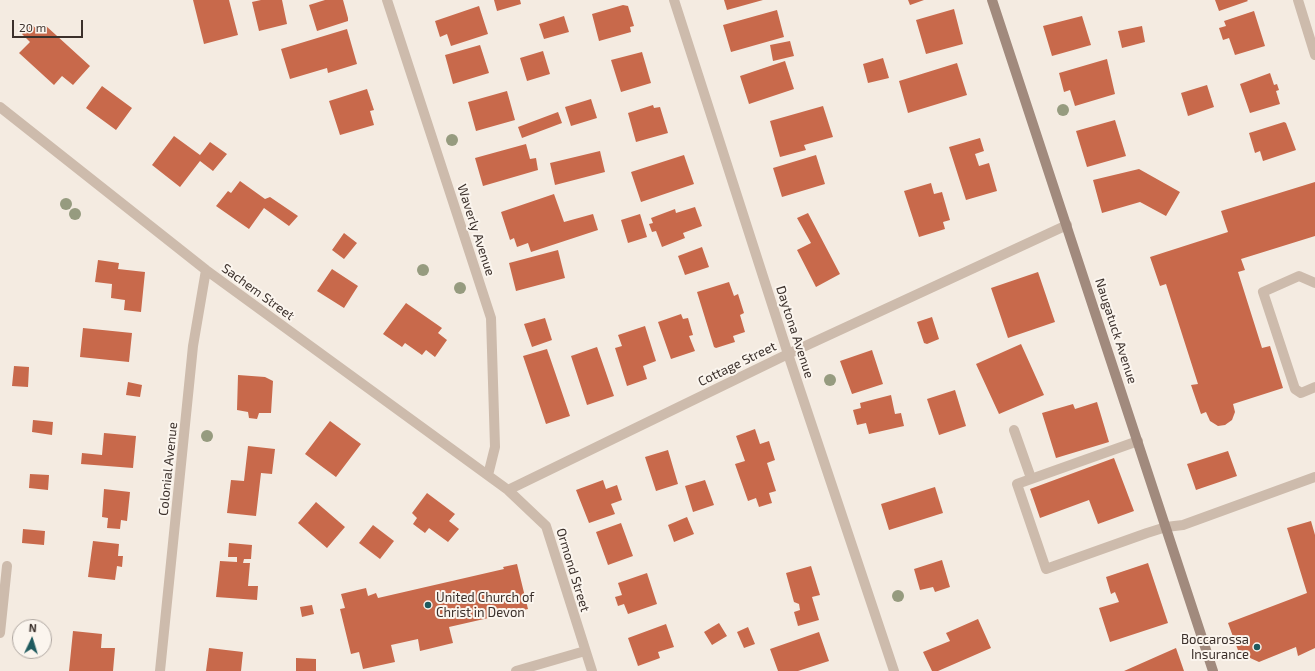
<!DOCTYPE html>
<style>
body{margin:0}
#map{position:relative;width:1315px;height:671px;overflow:hidden;background:#f4ebe1;font-family:"Exo 2",sans-serif}
canvas{display:block}
.north{position:absolute;left:12px;top:619px;width:40px;height:40px;box-sizing:border-box;background:#fbf5ee;border:1px solid #aea6a0;border-radius:50%;rotate:4deg;font-size:11px;font-weight:700;line-height:16px;text-align:center;color:#3b302b}
.north::after{content:'';display:block;margin:auto;width:14px;height:18px;background:#1f5a5e;clip-path:polygon(50% 0,100% 100%,50% 72%,0 100%)}
.scale{position:absolute;left:12px;top:20px;width:71px;height:18px;box-sizing:border-box;border:2px solid #3b302b;border-top:0;padding-left:5px;font-size:12px;line-height:14px;white-space:nowrap;color:#3b302b;-webkit-text-stroke:3px #fbf5ee;paint-order:stroke}
</style>
<div id="map">
<canvas width="1315" height="671"></canvas>
<div class="north">N</div>
<div class="scale">20 m</div>
</div>
<script>
const context = document.querySelector('canvas').getContext('2d');
context.lineJoin = 'round';
function fill(path, color) { context.fillStyle = color; context.fill(path, 'evenodd'); }
const toPath = rows => new Path2D(rows.map(r => 'M' + r).join(''));
function stroke(path, color, width, dash) { context.strokeStyle = color; context.lineWidth = width; context.lineCap = dash ? 'butt' : 'round'; context.setLineDash(dash || []); context.stroke(path); }
function write(font, color, halo, rows, align = 'center') {
  context.font = font + ' "Exo 2",sans-serif'; context.lineWidth = 4; context.setLineDash([]); context.textBaseline = 'middle'; context.strokeStyle = halo; context.fillStyle = color; for (const [text, x, y, turn = 0] of rows) {
    context.save(); context.translate(x, y); context.rotate((+turn || 0) * Math.PI / 180); context.textAlign = isNaN(turn) ? turn : align; if (halo) context.strokeText(text, 0, 0); context.fillText(text, 0, 0); context.restore();
  }
}
fill(toPath([
 [193,0,229,0,238,35,204,44],
 [261,0,282,0,287,24,259,31,252,2],
 [325,0,343,0,348,18,348,21,317,31,309,5],
 [494,0,520,0,521,4,497,11],
 [724,0,763,0,727,10],
 [908,0,924,0,910,5],
 [1215,0,1247,0,1248,1,1219,11],
 [623,5,628,6,634,26,630,27,631,32,599,41,592,14],
 [479,6,488,34,451,46,447,34,440,37,435,21],
 [954,9,963,44,926,54,916,20],
 [777,10,784,37,731,52,723,25],
 [1254,11,1265,46,1235,55,1229,38,1223,40,1219,28,1226,26,1224,21],
 [564,16,569,32,544,39,539,24],
 [1082,16,1091,45,1052,56,1043,26],
 [31,24,39,31,45,25,90,66,73,85,62,76,54,85,19,53,30,42,22,34],
 [1142,26,1145,42,1122,48,1118,31],
 [347,29,357,64,328,73,327,68,290,79,281,49],
 [790,41,794,56,773,61,770,45],
 [480,45,489,73,453,84,445,55],
 [543,51,550,74,527,81,520,58],
 [642,52,651,83,621,92,611,60],
 [883,58,889,78,868,83,863,64],
 [1107,59,1115,94,1075,106,1070,90,1064,92,1059,73],
 [785,61,794,89,749,104,740,76],
 [957,63,967,95,908,113,899,81],
 [1270,73,1274,85,1277,84,1279,90,1276,91,1280,104,1250,113,1240,84],
 [1207,85,1214,107,1188,116,1181,93],
 [102,86,132,108,116,130,86,108],
 [367,89,374,110,370,111,374,125,340,135,329,101],
 [507,91,515,120,476,131,468,102],
 [591,99,597,118,571,126,565,107],
 [653,105,654,108,660,107,668,133,636,142,628,113],
 [823,106,833,137,804,145,806,150,780,157,770,121],
 [558,112,562,123,522,138,518,127],
 [1115,120,1126,156,1087,167,1076,131],
 [1284,122,1286,123,1296,150,1263,161,1260,151,1255,153,1249,133],
 [174,136,200,155,210,142,227,154,213,171,200,161,180,187,152,165],
 [980,138,984,151,975,154,979,166,989,163,997,191,966,200,949,147],
 [526,144,530,159,536,158,538,170,483,186,475,158],
 [600,151,605,172,555,185,550,163],
 [684,155,694,184,641,202,631,172],
 [816,155,825,184,782,197,773,168],
 [1139,169,1180,192,1166,216,1140,202,1102,213,1093,180],
 [240,181,265,199,270,197,298,216,289,226,264,208,249,229,216,206,228,191,231,193],
 [1315,182,1315,236,1241,259,1245,270,1238,272,1262,348,1270,346,1283,388,1233,404,1235,412,1232,420,1225,425,1218,426,1210,421,1206,412,1201,414,1191,385,1198,384,1166,284,1160,286,1150,257,1228,232,1221,211],
 [931,183,934,194,942,192,950,220,943,222,945,229,919,237,904,191],
 [554,194,564,222,593,214,598,230,531,252,528,243,517,247,514,238,510,240,501,212],
 [695,207,702,226,683,233,685,238,662,247,656,231,652,232,649,224,653,223,651,218,675,209,676,213],
 [808,213,840,274,816,287,797,250,811,243,797,218],
 [640,214,647,237,628,243,621,220],
 [344,233,357,243,344,259,332,250],
 [702,247,709,267,685,275,678,256],
 [558,250,565,278,516,291,509,263],
 [98,260,119,263,118,269,145,272,141,312,124,310,125,300,111,298,112,284,95,282],
 [332,269,358,286,344,308,317,291],
 [1038,272,1055,322,1008,338,991,288],
 [729,282,734,296,738,294,744,313,740,315,745,332,733,336,735,342,716,348,714,347,697,292],
 [406,303,442,328,438,333,447,340,435,357,426,350,422,355,405,343,402,347,383,334],
 [681,314,683,319,688,318,693,335,689,336,695,351,671,359,658,322],
 [932,317,939,339,927,344,924,343,917,322],
 [545,318,552,340,532,347,524,324],
 [645,326,656,361,643,366,647,379,627,386,615,348,622,346,618,335],
 [83,328,132,333,129,362,80,357],
 [1021,344,1044,395,999,414,976,364],
 [597,347,614,396,587,405,571,356],
 [547,349,570,416,546,424,523,356],
 [872,350,883,384,852,394,840,361],
 [14,366,29,367,28,387,12,386],
 [238,375,265,377,273,381,271,413,259,413,257,419,249,418,248,412,237,410],
 [128,382,142,385,140,397,126,395],
 [955,390,966,426,939,435,927,399],
 [891,395,895,414,901,413,904,426,869,434,866,423,857,425,853,410,861,408,860,403],
 [1097,402,1109,442,1056,458,1042,413,1073,404,1075,409],
 [33,420,53,422,52,435,32,432],
 [330,421,361,444,336,477,305,454],
 [755,429,760,444,769,441,775,460,767,463,776,491,769,493,772,503,759,507,756,498,748,501,735,464,745,461,736,436],
 [104,433,136,436,133,468,81,464,82,453,102,455],
 [248,446,275,449,272,474,261,473,256,516,227,513,231,480,244,481],
 [668,450,678,484,656,491,645,457],
 [1228,451,1237,476,1196,490,1187,464],
 [1114,458,1134,511,1098,524,1089,500,1040,518,1030,489],
 [30,474,49,475,48,490,29,488],
 [603,480,606,489,617,485,622,500,611,504,615,514,589,523,576,490],
 [705,480,714,505,693,512,685,486],
 [935,487,943,513,889,530,881,504],
 [104,489,130,492,127,521,121,520,120,529,107,528,108,518,102,517],
 [427,493,455,514,449,521,459,529,448,542,429,528,425,533,413,524,417,518,412,513],
 [316,502,345,527,327,548,298,523],
 [687,517,694,534,674,542,668,525],
 [1311,521,1315,535,1315,648,1298,656,1296,647,1259,662,1239,653,1228,623,1307,593,1287,528],
 [621,523,633,556,608,565,596,532],
 [373,525,394,541,380,559,359,543],
 [23,529,45,531,44,545,22,543],
 [93,541,119,544,118,556,123,556,122,567,117,566,115,580,88,577],
 [229,543,252,545,251,559,244,559,243,563,250,563,248,586,258,586,257,600,216,597,220,561,237,562,237,557,228,557],
 [942,560,950,587,935,592,933,587,920,590,914,569],
 [1148,563,1168,623,1110,642,1099,608,1119,602,1115,592,1111,594,1106,577],
 [517,564,528,609,449,627,453,643,420,651,418,639,391,645,395,662,363,669,359,652,351,654,340,609,345,608,341,594,366,588,368,596,376,593,378,598,504,569,503,567],
 [811,566,820,595,812,597,819,620,798,626,794,612,800,610,799,604,794,602,786,573],
 [647,573,657,604,628,614,624,604,618,606,615,597,622,595,618,583],
 [312,605,314,614,302,617,300,607],
 [978,619,991,648,938,671,932,671,923,652,950,641,946,633],
 [719,623,727,636,712,645,704,632],
 [666,624,674,647,658,652,660,658,638,666,628,638],
 [748,627,755,644,744,648,737,632],
 [73,631,102,634,101,648,115,648,113,671,69,671],
 [819,632,829,661,798,671,778,671,770,649],
 [209,648,243,652,241,671,206,671],
 [1176,648,1184,671,1124,671],
 [296,658,316,659,316,671,296,671]
]), '#c8694b');
stroke(toPath([
 [1315,283,1299,276,1263,292,1295,389,1301,393,1315,387],
 [1014,430,1031,478],
 [1138,441,1017,484,1046,569,1147,533,1166,527,1183,525,1315,477],
 [0,633,7,566]
]), '#cdbbac', 10);
stroke(toPath([
 [387,0,491,318,495,447,488,475],
 [674,0,788,354,894,671],
 [1298,0,1315,55],
 [0,107,206,270,508,490,546,526,592,671],
 [508,490,788,354,1067,225],
 [160,671,193,346,206,270],
 [516,671,585,651]
]), '#cdbbac', 10);
stroke(toPath([
 [992,0,1213,671]
]), '#a18a7d', 10);
context.fillStyle = '#969b7f';
for (const [x, y] of [
 [1063,110],
 [452,140],
 [66,204],
 [75,214],
 [423,270],
 [460,288],
 [830,380],
 [207,436],
 [898,596]
]) { context.beginPath(); context.arc(x, y, 6, 0, 2 * Math.PI); context.fill(); }
for (const [x, y, r, color] of [
 [428,605,4,"#1f5a5e"],
 [1257,647,4,"#1f5a5e"]
]) { const dot = new Path2D(); dot.arc(x, y, r, 0, 2 * Math.PI); context.fillStyle = color; context.fill(dot); stroke(dot, '#fbf5ee', 1.5); }
write('13px', '#3b302b', '#fbf5ee', [
 ["Waverly Avenue",476,230,72],
 ["Sachem Street",258,292,36],
 ["Naugatuck Avenue",1116,331,72],
 ["Daytona Avenue",795,332,72],
 ["Cottage Street",737,364,-26],
 ["Colonial Avenue",168,469,-84],
 ["Ormond Street",573,570,73]
]);
write('13px', '#3b302b', '#fbf5ee', [
 ["United Church of",436,598],
 ["Christ in Devon",436,613],
 ["Boccarossa",1249,640,"right"],
 ["Insurance",1249,655,"right"]
], 'left');
</script>
